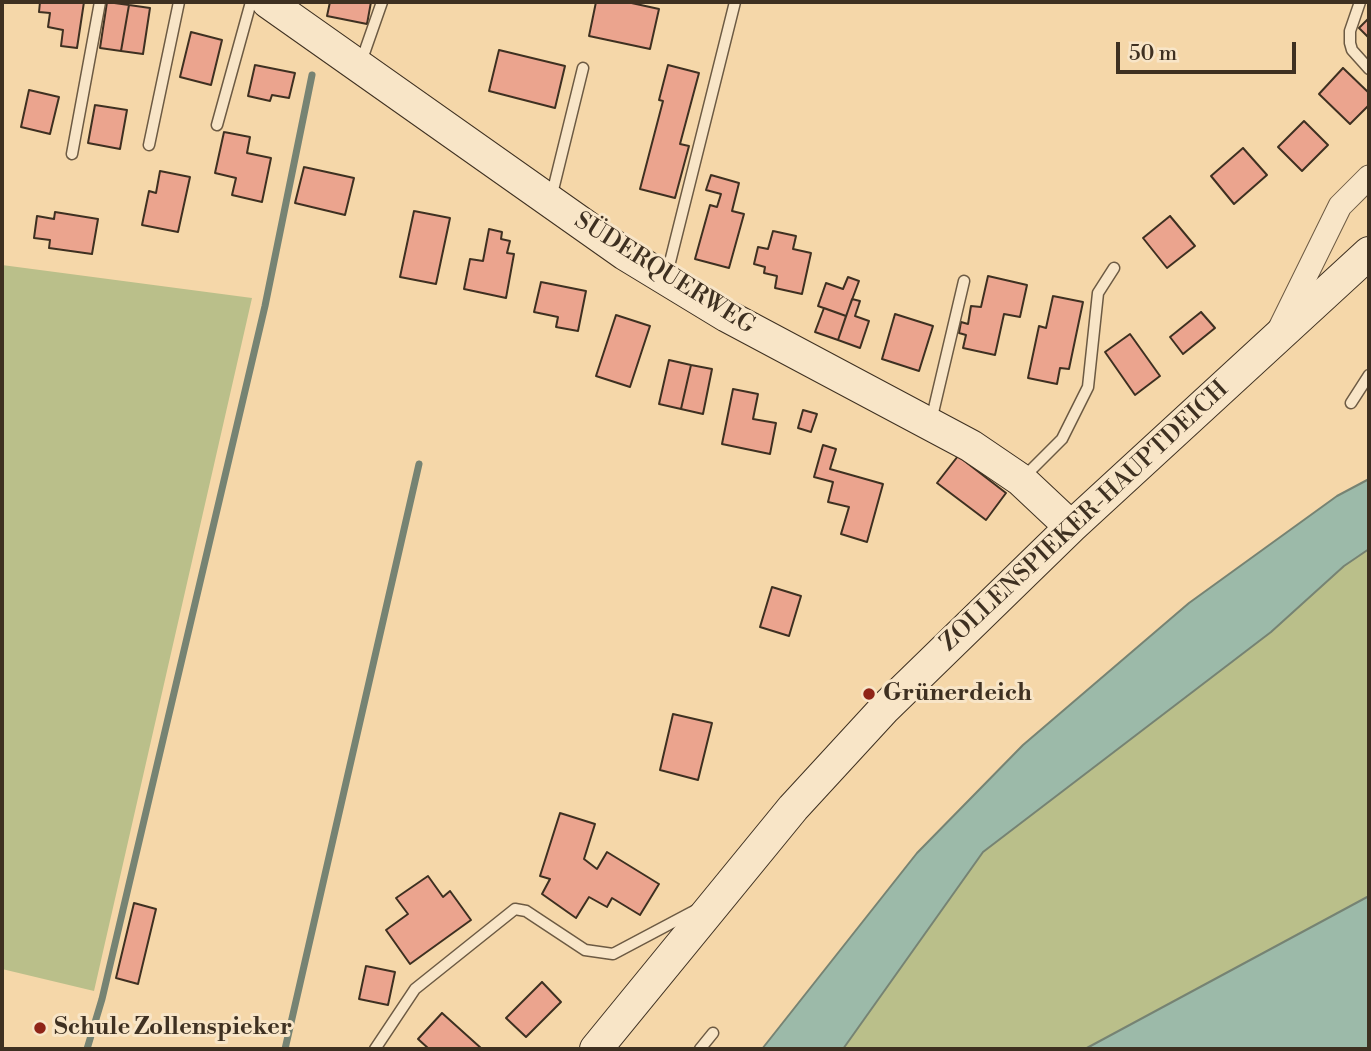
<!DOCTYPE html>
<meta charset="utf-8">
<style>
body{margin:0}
#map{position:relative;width:1371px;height:1051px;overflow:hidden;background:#f5d7a9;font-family:"Libre Bodoni",serif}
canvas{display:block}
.frame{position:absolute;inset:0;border:4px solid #3e3021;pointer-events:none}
.scale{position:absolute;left:1116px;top:42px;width:180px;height:32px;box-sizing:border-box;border:4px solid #3e3021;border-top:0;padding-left:9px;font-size:21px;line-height:24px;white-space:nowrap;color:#3e3021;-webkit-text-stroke:5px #f8e5c7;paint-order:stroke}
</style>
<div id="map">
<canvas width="1371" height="1051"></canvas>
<div class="frame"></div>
<div class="scale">50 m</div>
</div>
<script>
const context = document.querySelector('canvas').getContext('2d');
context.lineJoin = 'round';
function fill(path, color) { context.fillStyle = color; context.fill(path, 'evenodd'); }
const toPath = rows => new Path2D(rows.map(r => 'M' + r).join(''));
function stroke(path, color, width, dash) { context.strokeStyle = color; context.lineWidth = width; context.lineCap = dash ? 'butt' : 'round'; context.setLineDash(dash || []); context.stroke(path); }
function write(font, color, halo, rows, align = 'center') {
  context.font = font + ' "Libre Bodoni",serif'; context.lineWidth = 6; context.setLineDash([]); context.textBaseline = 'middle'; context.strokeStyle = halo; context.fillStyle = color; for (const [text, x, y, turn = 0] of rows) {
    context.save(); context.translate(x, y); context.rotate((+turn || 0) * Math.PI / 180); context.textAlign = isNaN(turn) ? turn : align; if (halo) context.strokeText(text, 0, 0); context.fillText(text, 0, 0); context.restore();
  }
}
fill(toPath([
 [2,265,252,298,94,991,2,969],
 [1369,549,1369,896,1084,1049,843,1049,983,852,1271,632,1344,566]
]), '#babf8a');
const water = toPath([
 [1369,479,1369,549,1344,566,1271,632,983,852,843,1049,762,1049,917,853,1023,745,1189,603,1337,496,1369,479],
 [1369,896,1369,1049,1085,1049,1369,896]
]);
fill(water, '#9cbaa9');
stroke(water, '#768373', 2);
stroke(toPath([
 [87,1049,102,999,265,306,312,75],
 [285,1049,419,464]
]), '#768373', 7);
const building = toPath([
 [40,2,84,2,77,48,61,46,63,30,48,27,50,13,39,12,40,2],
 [107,2,129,5,121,51,100,48,107,2],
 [330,2,371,2,367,24,327,16,330,2],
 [596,2,627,2,659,9,650,49,589,36,596,2],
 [129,5,150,8,143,54,121,51,129,5],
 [1369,18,1369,38,1359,28,1369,18],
 [191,32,222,40,211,85,180,77,191,32],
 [499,50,565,66,555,108,489,91,499,50],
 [255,65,295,73,289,98,272,95,270,101,248,96,255,65],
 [668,65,699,73,680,144,689,146,675,198,640,189,663,101,659,100,668,65],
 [1343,68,1369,93,1369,105,1350,124,1319,94,1343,68],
 [29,90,59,97,50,134,21,127,29,90],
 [95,105,127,110,120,149,88,143,95,105],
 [1304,121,1328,145,1302,171,1278,147,1304,121],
 [224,132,250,137,247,153,271,158,262,202,232,195,236,178,215,173,224,132],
 [1243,148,1267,175,1234,204,1211,176,1243,148],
 [304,167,354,178,345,215,295,203,304,167],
 [160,171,190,177,178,232,142,225,149,191,156,193,160,171],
 [711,175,739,183,732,211,744,214,729,268,695,259,710,205,717,207,721,194,706,190,711,175],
 [414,211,450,218,436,284,400,277,414,211],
 [55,212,98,219,92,254,49,248,50,240,34,238,37,216,54,219,55,212],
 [1170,216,1195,246,1167,268,1143,238,1170,216],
 [489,229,502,232,501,239,510,241,507,253,514,254,506,298,464,289,470,259,483,261,489,229],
 [773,231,796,236,793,249,811,253,802,294,775,288,777,276,764,273,765,267,754,264,758,247,768,249,773,231],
 [988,276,1027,285,1020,317,1004,314,995,355,963,348,966,335,959,333,961,322,968,324,971,306,981,307,988,276],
 [848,277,859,281,846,316,818,306,826,283,843,289,848,277],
 [541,282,586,291,578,331,556,327,558,317,534,312,541,282],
 [1053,296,1083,302,1069,369,1060,368,1057,384,1028,378,1039,326,1046,328,1053,296],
 [852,299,860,301,855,316,869,321,860,348,838,340,852,299],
 [824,308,846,316,838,340,815,332,824,308],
 [1201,312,1215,328,1183,354,1170,337,1201,312],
 [895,314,933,326,919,371,882,359,895,314],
 [616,315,650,326,630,387,596,376,616,315],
 [1130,334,1160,376,1135,395,1105,352,1130,334],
 [669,360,691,365,681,409,659,404,669,360],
 [691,365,712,369,703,414,681,409,691,365],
 [733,389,758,394,753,419,776,423,770,454,722,444,733,389],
 [803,410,817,414,811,432,798,428,803,410],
 [823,445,836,449,830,469,883,484,867,542,841,534,849,507,828,502,833,482,814,477,823,445],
 [958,456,1006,493,986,520,937,483,958,456],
 [772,587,801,596,789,636,760,627,772,587],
 [673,714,712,723,698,780,660,770,673,714],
 [560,813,595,824,584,859,597,869,607,852,659,884,640,915,612,898,607,907,589,897,576,918,542,894,550,879,540,876,560,813],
 [428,876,443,897,450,891,471,920,410,964,386,930,408,914,396,898,428,876],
 [134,903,156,909,138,984,116,978,134,903],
 [366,966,395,972,388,1005,359,999,366,966],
 [542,982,561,1002,526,1037,506,1018,542,982],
 [442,1013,482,1049,429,1049,418,1039,442,1013]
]);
fill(building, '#eba48e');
stroke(building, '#3e3021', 2);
const lane = toPath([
 [1360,2,1350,31,1350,43,1352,50,1369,69],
 [361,62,382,2],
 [217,125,251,2],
 [149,145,179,2],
 [72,154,100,2],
 [551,198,583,68],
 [667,274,735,2],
 [1351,403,1369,375],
 [931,421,964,281],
 [1023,478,1062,439,1088,387,1098,293,1114,268],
 [375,1049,415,989,515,909,526,911,585,950,613,954,696,910],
 [700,1049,713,1033]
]);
const street = toPath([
 [1279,330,1340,206,1369,177]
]);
const secondary = toPath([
 [268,2,625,254,727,316,971,446,1021,480,1071,527],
 [596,1049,793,808,885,708,1071,527,1369,253]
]);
stroke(lane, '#6c5a43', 13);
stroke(street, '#6c5a43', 25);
stroke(secondary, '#3e3021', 34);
stroke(lane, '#f8e5c7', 10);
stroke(street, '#f8e5c7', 23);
stroke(secondary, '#f8e5c7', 32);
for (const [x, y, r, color] of [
 [869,694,7,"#8f2418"],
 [40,1028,7,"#8f2418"]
]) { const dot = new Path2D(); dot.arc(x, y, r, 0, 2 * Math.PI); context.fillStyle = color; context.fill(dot); stroke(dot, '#f8e5c7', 2.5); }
write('24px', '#3e3021', '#f8e5c7', [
 ["SÜDERQUERWEG",664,274,32],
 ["ZOLLENSPIEKER-HAUPTDEICH",1085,517,-43]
]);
write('bold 24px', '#3e3021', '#f8e5c7', [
 ["Grünerdeich",883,694],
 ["Schule Zollenspieker",54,1028]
], 'left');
</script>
